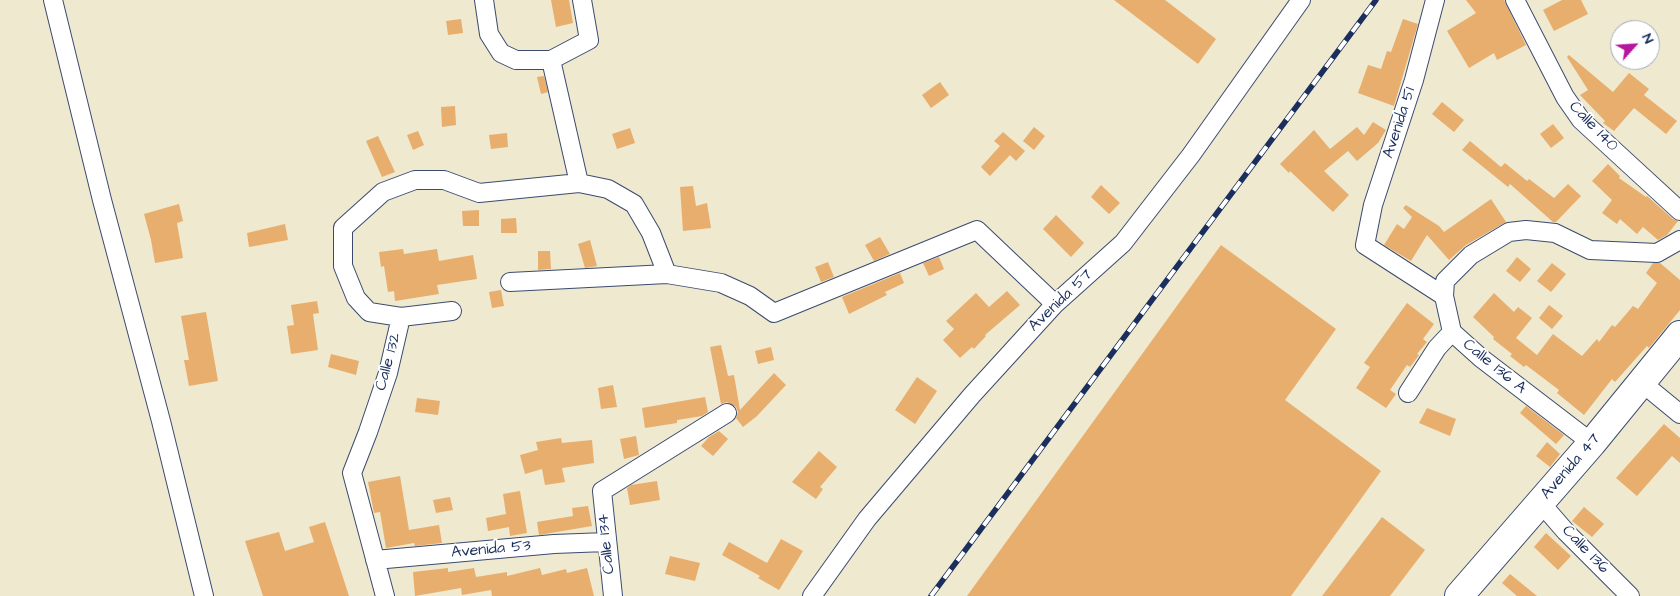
<!DOCTYPE html>
<style>
body{margin:0}
#map{position:relative;width:1680px;height:596px;overflow:hidden;background:#eee9cf;font-family:"Architects Daughter",sans-serif}
canvas{display:block}
.north{position:absolute;left:1610px;top:20px;width:50px;height:50px;box-sizing:border-box;background:#fff;border:1px solid #a4acbf;border-radius:50%;rotate:64deg;font-size:14px;font-weight:700;line-height:20px;text-align:center;color:#1b2f5e}
.north::after{content:'';display:block;margin:auto;width:18px;height:22px;background:#b5179e;clip-path:polygon(50% 0,100% 100%,50% 72%,0 100%)}
</style>
<div id="map">
<canvas width="1680" height="596"></canvas>
<div class="north">N</div>
</div>
<script>
const context = document.querySelector('canvas').getContext('2d');
context.lineJoin = 'round';
function fill(path, color) { context.fillStyle = color; context.fill(path, 'evenodd'); }
const toPath = rows => new Path2D(rows.map(r => 'M' + r).join(''));
function stroke(path, color, width, dash) { context.strokeStyle = color; context.lineWidth = width; context.lineCap = dash ? 'butt' : 'round'; context.setLineDash(dash || []); context.stroke(path); }
function write(font, color, halo, rows, align = 'center') {
  context.font = font + ' "Architects Daughter",sans-serif'; context.lineWidth = 4; context.setLineDash([]); context.textBaseline = 'middle'; context.strokeStyle = halo; context.fillStyle = color; for (const [text, x, y, turn = 0] of rows) {
    context.save(); context.translate(x, y); context.rotate((+turn || 0) * Math.PI / 180); context.textAlign = isNaN(turn) ? turn : align; if (halo) context.strokeText(text, 0, 0); context.fillText(text, 0, 0); context.restore();
  }
}
fill(toPath([
 [551,0,569,0,573,23,556,27],
 [1114,0,1165,0,1216,39,1198,64],
 [1466,0,1504,0,1526,45,1497,60,1494,53,1469,68,1447,31,1476,13],
 [1562,0,1581,0,1588,14,1554,31,1543,10],
 [461,19,463,33,448,35,446,21],
 [1403,19,1418,24,1394,106,1358,93,1368,65,1381,69,1387,51,1391,52],
 [1569,55,1613,92,1629,73,1649,89,1644,95,1677,121,1666,134,1634,108,1614,131,1603,123,1605,121,1580,95,1588,90,1567,57],
 [544,76,548,92,541,94,537,77],
 [940,82,949,95,931,108,922,95],
 [1442,102,1464,120,1454,132,1432,114],
 [455,106,456,125,442,127,441,107],
 [1373,122,1386,130,1378,143,1357,161,1348,151,1324,171,1349,195,1333,212,1290,171,1289,173,1280,164,1314,130,1330,149,1357,127,1364,135],
 [1553,124,1564,138,1551,148,1540,134],
 [1034,127,1045,136,1034,150,1023,141],
 [630,128,635,143,617,149,612,134],
 [418,131,424,145,413,150,407,135],
 [1003,132,1025,151,1016,161,1010,155,990,176,981,167,1000,146,994,141],
 [507,133,508,147,491,149,489,135],
 [378,136,395,172,382,177,366,141],
 [1470,141,1501,167,1505,163,1527,181,1529,179,1554,198,1568,184,1581,196,1556,222,1553,222,1510,184,1508,187,1462,150],
 [1608,164,1620,176,1619,178,1646,197,1647,196,1673,219,1678,221,1667,235,1658,240,1643,227,1637,234,1620,219,1617,224,1602,213,1612,200,1592,181],
 [1101,185,1120,203,1109,214,1091,197],
 [693,186,696,206,707,203,711,228,683,231,680,187],
 [1491,199,1506,222,1466,245,1449,260,1427,235,1411,261,1384,245,1397,224,1404,229,1412,217,1403,208,1406,205,1439,226,1444,232],
 [179,204,183,221,177,223,183,258,155,263,151,240,144,214],
 [479,210,479,226,463,226,462,211],
 [1056,215,1084,243,1071,257,1043,229],
 [516,218,517,233,501,233,501,219],
 [285,224,288,240,249,247,247,233],
 [880,237,890,254,874,261,865,245],
 [590,240,597,266,585,268,578,244],
 [1221,245,1336,329,1285,400,1381,471,1291,596,967,596],
 [403,249,404,254,437,249,439,261,473,255,477,279,437,285,439,294,395,301,394,291,388,292,384,266,381,267,379,252],
 [538,251,550,251,551,269,538,270],
 [939,257,944,269,929,276,923,263],
 [1517,257,1531,269,1520,282,1506,271],
 [828,262,834,277,821,282,815,267],
 [1552,263,1566,274,1551,292,1537,281],
 [1653,263,1660,263,1680,280,1680,310,1649,348,1647,346,1615,382,1612,379,1584,415,1557,393,1559,390,1526,365,1524,367,1510,356,1512,354,1493,339,1494,337,1473,317,1494,293,1514,312,1518,307,1532,318,1516,338,1537,355,1553,334,1582,356,1597,339,1599,342,1612,325,1615,327,1633,306,1638,309,1657,283,1646,273],
 [900,273,904,283,885,292,887,295,849,314,842,297],
 [501,290,504,306,492,308,489,292],
 [1007,291,1020,305,985,335,986,336,974,349,972,347,960,358,943,340,954,329,946,321,976,293,989,307],
 [317,301,319,313,313,314,318,350,291,354,287,326,294,325,291,305],
 [1407,303,1434,324,1423,339,1427,342,1417,354,1419,355,1410,367,1407,365,1390,390,1396,394,1386,408,1356,388,1370,367,1364,363],
 [1549,305,1563,316,1552,329,1539,318],
 [206,312,218,381,189,386,184,360,189,360,181,316],
 [721,345,728,376,734,375,740,410,774,373,786,385,757,416,743,427,736,418,738,412,736,407,727,402,721,404,710,347],
 [771,347,774,360,758,364,755,351],
 [331,354,359,361,356,375,328,367],
 [917,377,937,391,915,424,895,410],
 [613,385,617,407,601,409,598,388],
 [705,397,708,412,702,416,677,420,677,423,645,428,642,408],
 [417,398,440,401,438,415,415,412],
 [1526,406,1564,435,1556,444,1520,413],
 [1427,408,1456,419,1450,436,1419,423],
 [1664,424,1680,438,1680,463,1672,456,1637,496,1616,478],
 [719,431,728,439,713,456,701,446,709,437],
 [636,436,639,455,624,459,620,439],
 [561,438,562,443,592,440,594,463,562,468,565,482,545,485,542,469,525,474,520,455,538,450,536,442],
 [1547,442,1560,454,1550,467,1536,456],
 [819,451,837,467,820,487,823,489,816,499,792,482],
 [400,476,409,530,439,525,442,543,415,546,414,543,386,548,380,512,374,513,368,482],
 [657,481,660,500,630,505,627,488,631,485],
 [520,491,527,533,510,536,509,527,488,531,486,518,506,514,503,494],
 [450,497,453,510,436,513,433,500],
 [588,506,592,526,539,535,537,522,573,516,572,508],
 [1584,507,1604,524,1592,537,1572,521],
 [1382,517,1425,550,1390,596,1322,596],
 [325,522,349,596,263,596,245,541,279,532,285,551,314,542,309,527],
 [1546,533,1571,556,1558,570,1534,547],
 [781,539,803,551,779,590,758,578,760,576,722,555,729,542,767,563],
 [670,556,700,563,695,581,665,574],
 [448,568,448,572,474,568,476,577,507,572,507,576,540,568,542,575,566,569,567,573,587,568,594,596,492,596,491,590,462,595,461,588,415,596,413,572],
 [1510,574,1537,596,1517,596,1502,583]
]), '#e8ae6d');
const street = toPath([
 [53,0,102,200,161,421,204,596],
 [484,0,489,34,501,53,516,60,551,60,579,183],
 [1435,0,1414,80,1373,205,1365,245,1444,296],
 [1515,0,1565,97,1581,120,1680,211],
 [551,60,589,40,582,0],
 [510,282,667,274,721,283,750,296,774,313,977,230,1055,304],
 [401,317,452,311],
 [1641,382,1680,414],
 [1408,393,1437,348,1452,332],
 [1592,443,1481,358,1452,332,1444,296,1445,281,1471,255,1509,232,1526,230,1555,233,1590,250,1657,253,1680,240],
 [1540,502,1566,532,1630,596],
 [375,560,554,544,606,542],
 [385,596,352,473,368,432,388,373,401,317,369,312,356,298,343,266,343,228,383,192,415,180,444,180,479,193,579,183,608,189,634,204,651,233,667,274],
 [613,596,602,491,727,413],
 [812,596,867,519,972,395,1055,304,1123,243,1191,155,1301,0]
]);
const primary = toPath([
 [1459,596,1592,443,1680,335]
]);
stroke(street, '#3b4b6f', 20);
stroke(primary, '#3b4b6f', 30);
stroke(street, '#fff', 18);
stroke(primary, '#fff', 28);
const rail = toPath([
 [931,596,1376,0]
]);
stroke(rail, '#1b2f5e', 5.5);
stroke(rail, '#fff', 4, [11]);
write('16px', '#1b2f5e', '#fff', [
 ["Avenida 51",1400,123,-72],
 ["Calle 140",1593,127,46],
 ["Avenida 57",1061,301,-44],
 ["Calle 132",389,362,-75],
 ["Calle 136 A",1494,367,39],
 ["Avenida 47",1571,467,-49],
 ["Calle 134",607,544,-96],
 ["Avenida 53",491,550,-5],
 ["Calle 136",1585,550,46]
]);
</script>
